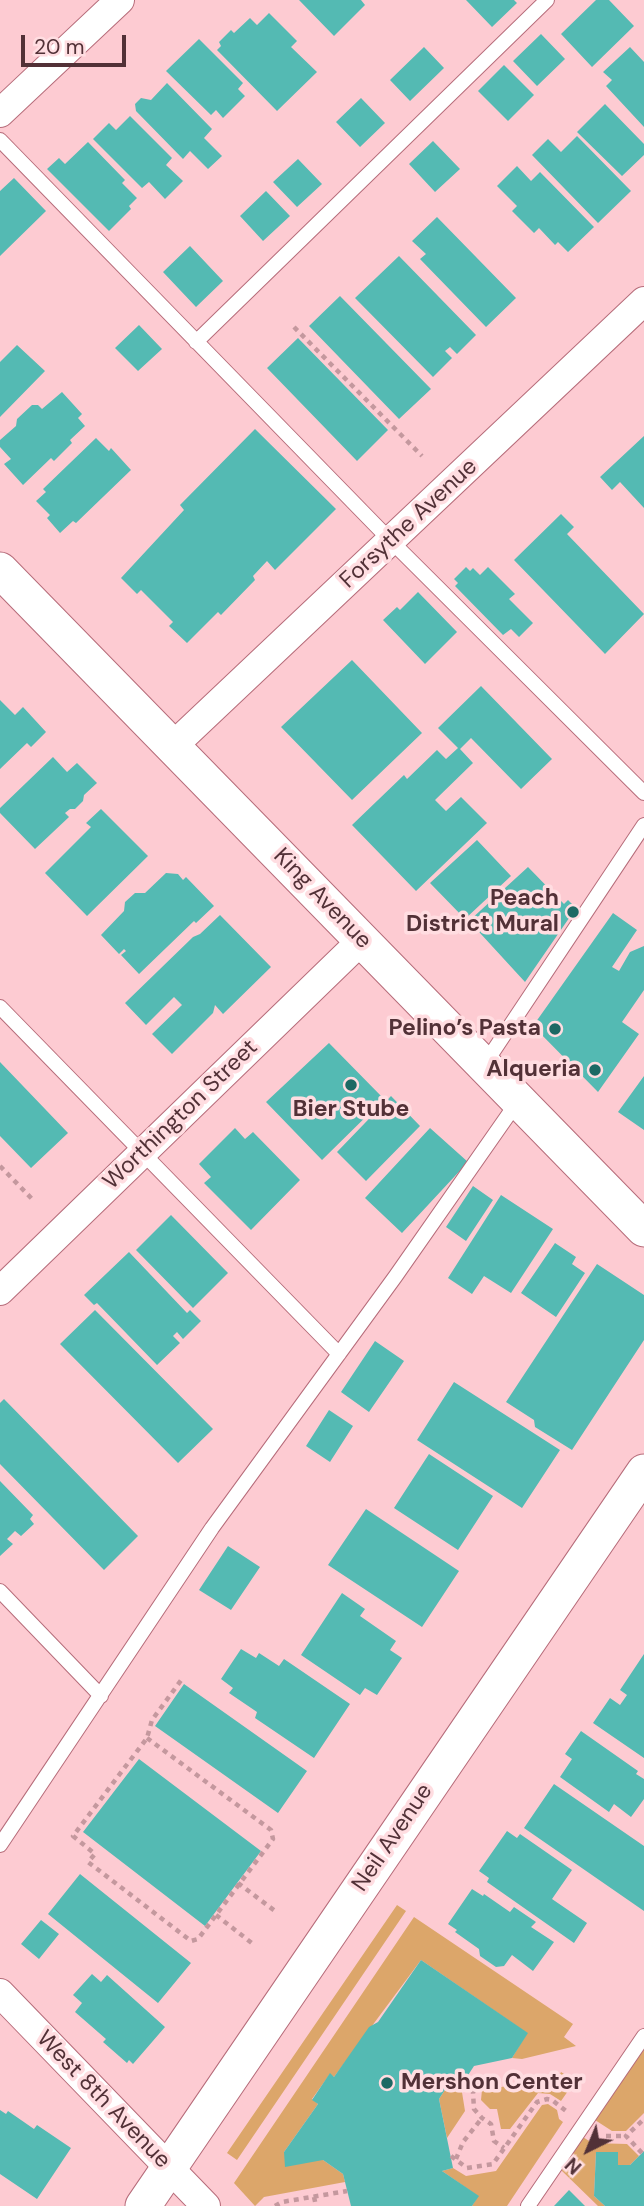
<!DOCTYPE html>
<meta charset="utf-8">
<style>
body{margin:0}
#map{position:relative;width:644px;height:2206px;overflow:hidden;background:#fdcbd2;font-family:"DM Sans",sans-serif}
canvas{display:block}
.north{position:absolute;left:553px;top:2115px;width:70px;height:70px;-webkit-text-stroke:5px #ffdde1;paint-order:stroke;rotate:223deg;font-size:19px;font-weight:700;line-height:28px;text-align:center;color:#523137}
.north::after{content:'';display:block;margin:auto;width:24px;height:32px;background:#523137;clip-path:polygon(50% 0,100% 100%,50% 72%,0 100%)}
.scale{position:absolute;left:21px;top:35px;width:105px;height:32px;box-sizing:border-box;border:4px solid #523137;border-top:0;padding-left:9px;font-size:21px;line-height:24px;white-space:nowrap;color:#523137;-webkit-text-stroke:5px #ffdde1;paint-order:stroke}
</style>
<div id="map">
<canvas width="644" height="2206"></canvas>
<div class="north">N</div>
<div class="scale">20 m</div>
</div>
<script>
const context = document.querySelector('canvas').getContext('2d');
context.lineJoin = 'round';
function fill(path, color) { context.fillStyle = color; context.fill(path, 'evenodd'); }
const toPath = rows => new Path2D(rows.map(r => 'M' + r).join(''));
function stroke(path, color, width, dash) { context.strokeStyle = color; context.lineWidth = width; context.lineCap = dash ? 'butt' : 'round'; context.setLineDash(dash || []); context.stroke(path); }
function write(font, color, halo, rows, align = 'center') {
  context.font = font + ' "DM Sans",sans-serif'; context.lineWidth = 7; context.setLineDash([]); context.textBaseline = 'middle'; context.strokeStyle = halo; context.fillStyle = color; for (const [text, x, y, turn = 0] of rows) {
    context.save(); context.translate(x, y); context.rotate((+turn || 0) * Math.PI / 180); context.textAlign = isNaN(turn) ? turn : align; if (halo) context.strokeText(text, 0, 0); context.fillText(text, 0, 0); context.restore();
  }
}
fill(toPath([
 [397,1905,406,1911,237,2160,227,2153],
 [414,1917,573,2024,564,2037,576,2046,522,2059,512,2058,527,2033,421,1960,334,2077,330,2074,312,2099,318,2104,284,2152,323,2160,343,2174,345,2182,264,2197,255,2206,234,2183],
 [644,2047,644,2113,626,2131,612,2131,595,2120],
 [561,2072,575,2081,561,2101,550,2094,538,2093,510,2129,501,2129,497,2109,490,2109,481,2100,482,2090,486,2087,495,2084,496,2088,559,2076],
 [452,2079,461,2086,465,2111,447,2138,439,2099],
 [548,2104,557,2110,559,2119,563,2122,507,2206,472,2206,478,2196,442,2171,453,2168,466,2176,496,2171,542,2105],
 [583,2137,592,2143,627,2144,639,2156,630,2165,618,2165,618,2152,596,2152,594,2196,605,2206,598,2206,561,2170]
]), '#dca66a');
fill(toPath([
 [299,0,361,0,365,5,334,36],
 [466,0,514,0,517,3,492,27],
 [596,0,609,0,634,26,592,67,561,34],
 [269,13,297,41,291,47,317,72,277,111,217,50,221,46,219,42,231,30,234,33,250,18,257,25],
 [541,34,565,59,537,86,513,61],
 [199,39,243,83,238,89,245,96,223,118,216,110,211,115,166,71],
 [424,47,444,68,410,101,390,80],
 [630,47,644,62,644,127,606,86,612,80,603,72],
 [504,65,534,95,508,121,478,91],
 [167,83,212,129,204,138,222,156,208,169,190,151,183,159,136,111,135,104,141,98,151,100],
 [361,98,385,123,360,147,336,122],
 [605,104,644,144,644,155,622,176,577,132],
 [130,116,172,158,166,165,183,181,165,199,149,182,142,188,93,139,109,123,116,130],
 [577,136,631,191,598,223,532,155,548,139,561,152],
 [433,141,460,169,435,192,409,164],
 [88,142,125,180,122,183,137,198,129,206,131,209,109,231,47,169,59,158,65,164],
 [298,159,322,184,297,207,273,182],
 [517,166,531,181,540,172,594,227,568,252,558,242,555,245,539,228,534,233,512,211,517,206,497,186],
 [14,178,46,211,0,256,0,191],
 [266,191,290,216,263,241,240,216],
 [437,217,516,298,486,327,420,259,426,254,412,241],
 [190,246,223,281,196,307,163,272],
 [399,256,476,335,457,354,450,347,445,351,452,358,433,377,355,298],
 [340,296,431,389,399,419,309,326],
 [139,325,162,349,138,371,115,348],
 [298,338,388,430,357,461,267,368],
 [17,345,45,371,0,417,0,362],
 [62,392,82,414,78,418,85,426,70,440,72,443,54,461,51,458,23,485,4,464,11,459,0,447,0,440,16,426,17,419,32,405,38,405,42,409],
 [255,429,336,509,275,570,267,561,253,576,255,580,221,615,218,612,187,643,169,626,173,622,141,590,137,594,121,578,184,510,180,505],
 [644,436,644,508,620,482,612,490,600,477],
 [96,438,109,451,111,448,131,470,76,523,73,521,60,533,47,518,50,515,36,501,46,492,43,489],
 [561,514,574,527,567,534,644,614,605,654,514,560],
 [466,567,470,571,473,568,480,575,488,567,515,594,509,599,533,623,519,637,511,629,503,635,455,586,458,583,454,579],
 [418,592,457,632,425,664,383,620,397,607,400,610],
 [352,660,422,733,352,800,281,727],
 [481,686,552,759,521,789,471,738,460,749,473,763,435,800,446,811,461,797,487,823,416,891,352,825,404,775,407,779,437,750,446,759,458,748,438,728],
 [0,700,15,715,23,707,46,732,31,747,27,743,0,769],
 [53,757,67,772,77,763,97,783,84,795,83,801,75,809,70,809,65,813,69,817,35,849,0,813,0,808],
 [101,809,148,856,87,916,45,873,91,827,86,823],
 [477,840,511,876,465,919,430,883],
 [528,867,564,904,568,900,576,908,525,982,469,921],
 [166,873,178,874,183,880,186,877,214,906,196,923,194,921,139,974,121,955,126,951,124,949,119,954,101,935,124,911,125,902,135,893,145,893],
 [613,913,637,930,612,967,619,971,630,952,644,946,644,990,622,1022,639,1034,598,1092,533,1026],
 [220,915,271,967,223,1014,215,1005,213,1013,172,1054,152,1034,182,1005,174,997,146,1025,125,1003,193,937,200,934],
 [329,1043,384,1099,322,1160,266,1102],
 [0,1062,68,1133,31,1168,0,1136],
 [644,1076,644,1130,618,1112],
 [391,1096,420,1126,366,1181,337,1152],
 [235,1128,245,1139,253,1132,300,1180,251,1230,204,1183,211,1177,199,1164],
 [430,1128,468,1162,402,1233,365,1198],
 [473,1186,493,1200,466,1241,446,1227],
 [501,1195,553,1229,511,1293,484,1276,472,1294,448,1278],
 [171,1215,228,1273,193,1308,136,1250],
 [555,1243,576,1257,572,1264,585,1273,556,1317,521,1293],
 [129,1252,187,1313,190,1310,201,1321,183,1339,177,1332,173,1336,180,1343,157,1365,97,1303,94,1305,84,1295],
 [597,1264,644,1295,644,1340,572,1450,535,1427,534,1420,506,1402],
 [95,1310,213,1429,178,1463,60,1344],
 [375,1341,404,1361,369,1412,341,1392],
 [454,1382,560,1450,522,1508,417,1440],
 [4,1399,138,1536,104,1570,0,1464,0,1403],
 [329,1410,353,1426,330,1462,306,1446],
 [429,1454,493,1496,458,1550,394,1508],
 [0,1481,33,1515,30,1519,34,1524,21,1536,15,1531,7,1539,13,1544,0,1556],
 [366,1509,459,1571,422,1627,328,1565],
 [228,1546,260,1567,231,1610,199,1590],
 [342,1593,365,1609,360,1616,396,1641,390,1650,402,1658,377,1695,365,1688,360,1695,301,1655],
 [241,1649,256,1658,259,1653,279,1666,284,1659,350,1704,314,1758,255,1718,257,1712,229,1693,233,1688,221,1679],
 [644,1654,644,1758,593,1723,610,1698,620,1705,627,1695,620,1690],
 [184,1684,307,1771,278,1813,155,1726],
 [581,1731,638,1771,636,1774,644,1779,644,1799,631,1817,614,1804,609,1812,560,1777,572,1759,565,1754],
 [139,1759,261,1851,205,1926,83,1832],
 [554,1784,644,1846,644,1911,524,1828],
 [507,1831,517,1838,520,1834,572,1870,552,1899,587,1923,574,1943,487,1882,489,1878,479,1871],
 [80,1874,191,1963,158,2003,48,1914],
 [472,1889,483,1896,484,1894,510,1912,514,1907,536,1922,531,1927,554,1942,533,1971,512,1955,504,1966,496,1967,480,1956,479,1949,455,1932,457,1930,448,1924],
 [41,1920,59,1934,39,1959,21,1944],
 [421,1960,528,2033,512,2058,474,2066,461,2086,452,2079,439,2099,453,2168,442,2171,479,2196,472,2206,351,2206,343,2174,323,2160,285,2167,284,2152,318,2104,312,2100,330,2073,334,2077,369,2027,378,2022],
 [92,1974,101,1982,107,1975,165,2027,133,2064,129,2060,127,2063,103,2042,106,2039,75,2012,82,2003,73,1995],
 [0,2110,6,2114,8,2111,34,2129,37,2125,71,2148,37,2199,0,2174],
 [644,2151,644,2206,605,2206,594,2196,596,2152,618,2152,618,2165,630,2165],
 [569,2190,585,2206,554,2206]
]), '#54bab3');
const service = toPath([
 [0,140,391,541,644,793],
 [196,342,547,0],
 [0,1007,339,1354],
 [484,1065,644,825],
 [0,1591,101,1696],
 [0,1845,212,1528,395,1277,518,1101],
 [528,2206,644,2036]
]);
const minor = toPath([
 [0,113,120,0],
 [173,746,644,301],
 [0,1291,362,940],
 [0,1993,206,2206]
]);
const tertiary = toPath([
 [0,570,644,1229],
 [143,2206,644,1472]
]);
stroke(service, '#b66c7a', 16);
stroke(minor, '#b66c7a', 30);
stroke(tertiary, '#b66c7a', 37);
stroke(toPath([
 [294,327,422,456],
 [0,1166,34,1201],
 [147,1738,271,1830,273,1839,198,1939,191,1941,88,1862,95,1854,73,1836,147,1738,152,1720,182,1679],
 [238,1883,275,1911],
 [216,1915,253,1944],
 [489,2076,476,2085,473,2093,474,2109,482,2118,491,2124,494,2141,504,2148],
 [606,2136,626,2136],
 [642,2153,626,2136,644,2119],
 [451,2156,467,2168,493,2164,537,2102,547,2099,552,2100,566,2111],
 [456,2159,463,2142,482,2118],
 [314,2197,316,2206],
 [275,2206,282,2202,347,2191]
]), '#c4989e', 4.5, [5, 5]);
stroke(service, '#fff', 14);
stroke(minor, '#fff', 28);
stroke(tertiary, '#fff', 35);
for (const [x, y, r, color] of [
 [573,912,7,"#1d6964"],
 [555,1029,7,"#1d6964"],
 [595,1070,7,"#1d6964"],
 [351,1085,7,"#1d6964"],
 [387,2083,7,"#1d6964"]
]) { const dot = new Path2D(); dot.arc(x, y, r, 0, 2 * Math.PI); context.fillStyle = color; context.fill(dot); stroke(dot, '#ffdde1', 2.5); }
write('23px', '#523137', '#ffdde1', [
 ["Forsythe Avenue",409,524,-43],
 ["King Avenue",322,899,46],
 ["Worthington Street",181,1115,-44],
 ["Neil Avenue",393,1838,-56],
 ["West 8th Avenue",103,2100,46]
]);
write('bold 23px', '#523137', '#ffdde1', [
 ["Peach",559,899],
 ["District Mural",559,925],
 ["Pelino’s Pasta",541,1029],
 ["Alqueria",581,1070],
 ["Bier Stube",351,1110,"center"],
 ["Mershon Center",401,2083,"left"]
], 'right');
</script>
